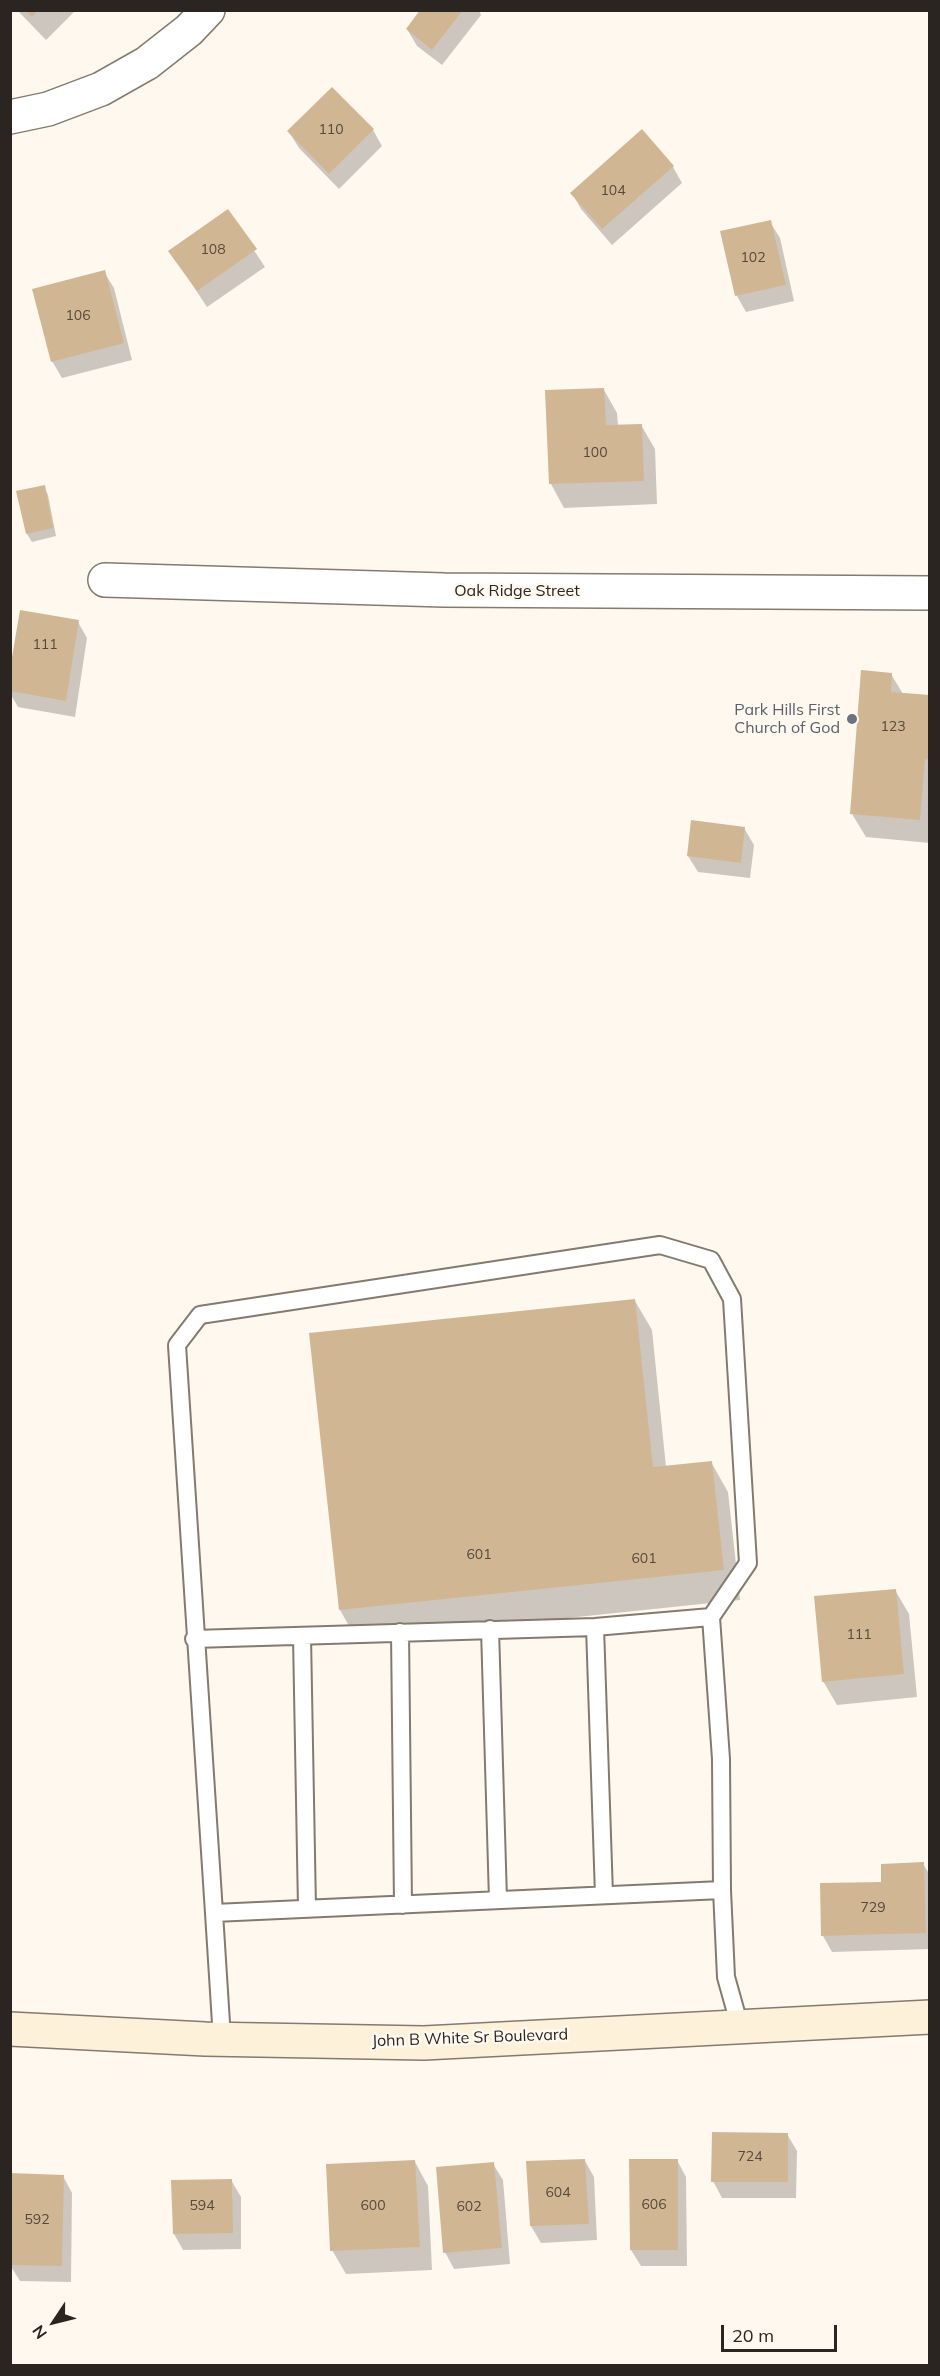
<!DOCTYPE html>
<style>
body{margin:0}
#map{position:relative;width:940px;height:2376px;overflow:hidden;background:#fff8ef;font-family:Mulish,sans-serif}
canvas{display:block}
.frame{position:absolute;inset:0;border:12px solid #2a2520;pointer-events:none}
.north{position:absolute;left:24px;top:2292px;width:60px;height:60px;-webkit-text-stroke:4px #fff8ef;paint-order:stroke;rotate:235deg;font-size:16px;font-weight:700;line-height:24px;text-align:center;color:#2a2520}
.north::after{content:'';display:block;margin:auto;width:21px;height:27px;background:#2a2520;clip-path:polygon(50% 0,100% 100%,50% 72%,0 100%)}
.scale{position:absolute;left:721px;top:2325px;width:116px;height:27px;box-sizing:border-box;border:3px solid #2a2520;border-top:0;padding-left:8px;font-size:18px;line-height:21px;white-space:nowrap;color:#2a2520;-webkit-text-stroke:4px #fff8ef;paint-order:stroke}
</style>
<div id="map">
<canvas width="940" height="2376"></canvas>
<div class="frame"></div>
<div class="north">N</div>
<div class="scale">20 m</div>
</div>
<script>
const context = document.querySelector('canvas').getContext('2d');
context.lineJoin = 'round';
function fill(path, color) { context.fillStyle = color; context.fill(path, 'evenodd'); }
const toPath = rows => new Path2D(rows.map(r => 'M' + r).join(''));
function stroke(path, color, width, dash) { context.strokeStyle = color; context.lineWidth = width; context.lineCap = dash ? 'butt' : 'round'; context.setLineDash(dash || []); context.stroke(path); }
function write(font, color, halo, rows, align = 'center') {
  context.font = font + ' Mulish,sans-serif'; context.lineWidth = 5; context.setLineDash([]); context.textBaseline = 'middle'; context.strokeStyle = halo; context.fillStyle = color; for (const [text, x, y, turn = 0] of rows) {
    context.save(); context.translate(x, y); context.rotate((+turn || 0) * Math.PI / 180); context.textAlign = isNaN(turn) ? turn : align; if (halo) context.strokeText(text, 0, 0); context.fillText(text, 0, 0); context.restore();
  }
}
fill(toPath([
 [17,10,76,10,46,40],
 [422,10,479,10,481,15,442,65,417,46,407,29],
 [373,130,382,146,339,189,299,148,289,132],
 [642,132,673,167,682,183,612,245,581,209,572,193],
 [228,211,265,267,207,307,170,251],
 [770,222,780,238,794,301,746,312,737,296,722,233],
 [104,272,114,288,132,360,62,378,52,361],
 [604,390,617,413,618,426,641,425,655,449,657,504,564,508,551,484,547,392],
 [44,487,48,495,56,536,32,542,27,534],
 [78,622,87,638,75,717,18,707,10,693,10,679],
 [891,674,903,694,930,697,930,843,866,837,852,814],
 [744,828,754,845,750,878,698,872,688,856],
 [635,1301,652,1330,666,1467,711,1462,728,1492,740,1600,357,1640,340,1610],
 [895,1590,909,1614,917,1697,837,1705,823,1681],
 [923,1864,930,1875,930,1949,832,1952,823,1936,882,1883],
 [787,2134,797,2151,796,2198,722,2198,713,2181],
 [677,2160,686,2177,687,2266,641,2266,631,2250],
 [585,2161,594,2177,597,2240,541,2243,531,2226,528,2163],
 [415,2162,428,2186,432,2270,346,2274,332,2250],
 [493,2164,503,2180,510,2264,454,2269,445,2252],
 [63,2176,72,2193,71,2282,20,2281,10,2265],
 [231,2180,241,2197,241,2249,183,2250,174,2234]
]), '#0003');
fill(toPath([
 [25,10,38,10,32,17],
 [420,10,463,10,432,50,406,29],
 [332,87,374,129,329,174,287,131],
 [642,129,674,166,602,229,570,193],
 [228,209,257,249,197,291,168,251],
 [771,220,786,285,735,296,720,231],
 [105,270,124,343,51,362,32,289],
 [604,388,606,425,642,424,644,481,549,484,545,390],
 [45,485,53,528,26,534,16,491],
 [20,610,79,620,66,701,10,691,10,669],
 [861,670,892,673,891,692,930,695,930,760,925,759,920,820,850,814],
 [691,820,745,827,741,863,687,856],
 [635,1299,653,1467,712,1461,724,1570,339,1610,309,1333],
 [896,1589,904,1674,822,1682,814,1596],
 [924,1862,926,1933,821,1936,820,1883,881,1882,881,1864],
 [712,2132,788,2133,788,2182,711,2182],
 [585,2159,589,2224,530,2226,526,2161],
 [629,2159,678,2159,678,2250,630,2250],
 [415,2160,420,2247,330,2251,326,2164],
 [494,2162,502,2248,443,2253,436,2167],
 [10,2173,64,2175,62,2266,10,2265],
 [232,2179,233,2233,173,2234,171,2180]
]), '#d1b694');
const lane = toPath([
 [595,1627,604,1895],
 [490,1629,498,1900],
 [400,1632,403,1905],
 [302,1636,307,1909],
 [194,1639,595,1627,711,1617],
 [214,1913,177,1345,200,1315,660,1245,711,1260,732,1299,748,1563,711,1617,721,1759,722,1890],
 [222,2039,214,1913,722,1890,726,1977,740,2027]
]);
const street = toPath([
 [10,117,48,109,101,89,147,63,189,30,208,10],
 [105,580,444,590,930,593]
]);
const secondary = toPath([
 [10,2029,205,2039,424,2043,930,2017]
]);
stroke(lane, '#847a6d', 20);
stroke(street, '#847a6d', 36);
stroke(secondary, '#847a6d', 36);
stroke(lane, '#fff', 16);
stroke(street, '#fff', 33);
stroke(secondary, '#fef1da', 33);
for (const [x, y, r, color] of [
 [852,719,6,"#6b7280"]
]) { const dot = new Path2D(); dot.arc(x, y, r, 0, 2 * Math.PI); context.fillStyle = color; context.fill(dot); stroke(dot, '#fff8ef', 2); }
write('14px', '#54493d', null, [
 ["110",331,130],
 ["104",613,191],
 ["108",213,250],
 ["102",753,258],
 ["106",78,316],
 ["100",595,453],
 ["111",45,645],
 ["123",893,727],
 ["601",479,1555],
 ["601",644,1559],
 ["111",859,1635],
 ["729",873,1908],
 ["724",750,2157],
 ["604",558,2193],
 ["606",654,2205],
 ["594",202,2206],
 ["600",373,2206],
 ["602",469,2207],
 ["592",37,2220]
]);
write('16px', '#2a2520', '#fff8ef', [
 ["Oak Ridge Street",517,591],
 ["John B White Sr Boulevard",470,2038,-2]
]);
write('16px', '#5b616d', '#fff8ef', [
 ["Park Hills First",840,710],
 ["Church of God",840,728]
], 'right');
</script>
